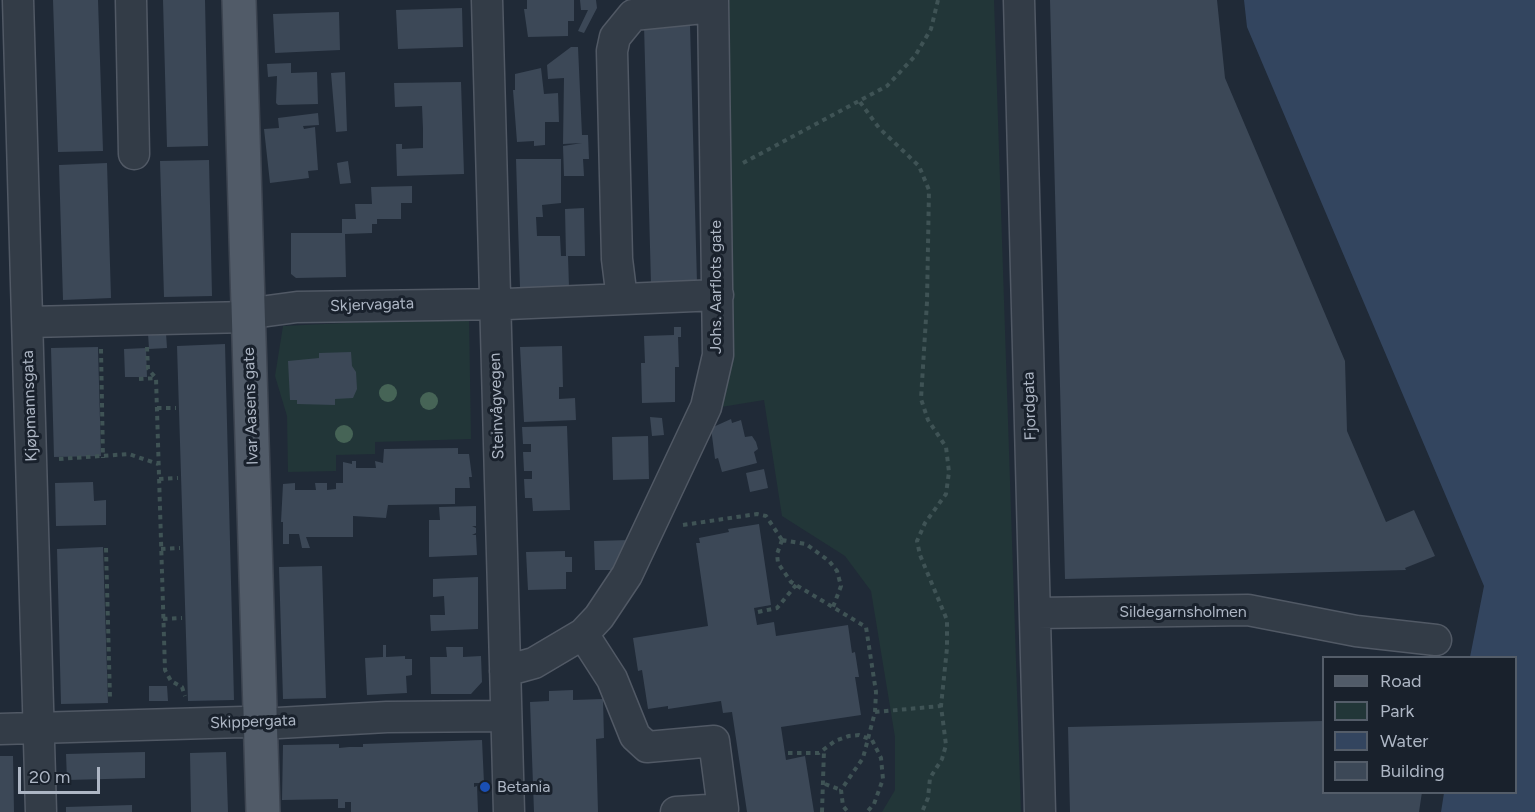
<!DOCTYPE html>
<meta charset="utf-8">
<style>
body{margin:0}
#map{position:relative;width:1535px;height:812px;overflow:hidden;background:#202a37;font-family:Figtree,sans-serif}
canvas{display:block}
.legend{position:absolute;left:1322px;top:656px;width:195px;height:138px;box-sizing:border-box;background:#19212c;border:2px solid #545d69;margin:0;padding:8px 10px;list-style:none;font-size:18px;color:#adb6c4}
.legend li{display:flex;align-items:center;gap:12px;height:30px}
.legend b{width:30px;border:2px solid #545d69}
.scale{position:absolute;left:18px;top:767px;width:82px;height:27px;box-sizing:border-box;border:3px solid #adb6c4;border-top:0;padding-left:8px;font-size:18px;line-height:21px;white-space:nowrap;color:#adb6c4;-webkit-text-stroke:4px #19212c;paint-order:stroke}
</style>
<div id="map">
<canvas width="1535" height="812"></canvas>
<ul class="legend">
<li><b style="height:8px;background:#515b68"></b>Road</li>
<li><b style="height:16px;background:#223638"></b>Park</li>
<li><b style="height:16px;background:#33455f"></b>Water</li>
<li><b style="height:16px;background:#3c4857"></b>Building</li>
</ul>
<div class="scale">20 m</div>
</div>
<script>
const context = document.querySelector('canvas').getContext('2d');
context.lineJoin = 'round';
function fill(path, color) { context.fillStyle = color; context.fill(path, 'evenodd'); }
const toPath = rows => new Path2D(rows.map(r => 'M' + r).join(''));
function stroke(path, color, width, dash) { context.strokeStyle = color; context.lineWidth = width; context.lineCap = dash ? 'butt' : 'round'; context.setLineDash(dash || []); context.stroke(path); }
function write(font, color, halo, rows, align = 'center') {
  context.font = font + ' Figtree,sans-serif'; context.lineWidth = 6; context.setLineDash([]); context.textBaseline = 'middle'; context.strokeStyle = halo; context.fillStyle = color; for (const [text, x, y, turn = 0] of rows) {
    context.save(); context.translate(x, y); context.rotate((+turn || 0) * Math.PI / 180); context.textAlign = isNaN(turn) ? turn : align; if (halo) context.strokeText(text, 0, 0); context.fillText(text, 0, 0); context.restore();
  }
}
fill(toPath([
 [723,0,994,0,1021,812,882,812,895,790,895,737,871,591,845,556,782,516,764,400,715,408,731,355,732,302],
 [469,317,471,439,375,442,375,454,336,455,336,471,288,472,287,416,275,376,283,326]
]), '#223638');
fill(toPath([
 [1244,0,1535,0,1535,812,1441,812,1444,793,1516,792,1516,658,1470,657,1484,586,1247,27]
]), '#33455f');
fill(toPath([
 [53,0,98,0,103,151,58,152],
 [163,0,205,0,208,146,167,147],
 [527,0,574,0,574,21,568,21,568,36,528,37,524,9,527,9],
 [580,0,596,0,597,8,584,33,578,31,588,10,581,10],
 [1050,0,1217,0,1225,78,1345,361,1347,431,1386,522,1414,510,1435,556,1405,568,1406,570,1065,579],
 [462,8,463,47,398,49,396,10],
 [339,12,340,50,275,53,273,14],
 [690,24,697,283,651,284,644,25],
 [571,47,578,47,582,135,588,135,589,159,583,159,584,176,564,176,563,146,582,143,563,144,564,78,548,79,547,65],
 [291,63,291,73,317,72,318,104,278,105,276,103,277,76,268,77,267,64],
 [541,68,544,94,558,93,559,122,545,122,545,145,534,146,534,141,517,142,513,90,515,90,515,74],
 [345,72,347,131,336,132,331,73],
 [461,82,464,174,397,176,396,144,402,144,402,149,423,148,423,129,422,106,395,107,394,83],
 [318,113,319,125,303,126,304,129,315,127,318,170,308,171,309,178,270,183,264,129,279,128,278,118],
 [516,159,561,159,561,203,542,205,543,217,536,217,537,236,560,236,561,256,566,256,565,209,584,208,585,256,568,256,569,287,520,288],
 [209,160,212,296,164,297,160,161],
 [348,161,351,183,340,184,337,163],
 [107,163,111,298,63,300,59,165],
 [412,186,412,203,401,203,401,219,377,219,377,224,372,224,372,233,345,234,346,277,296,278,291,274,291,233,342,233,342,219,356,219,355,204,372,204,371,187],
 [674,327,681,327,681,337,678,337,679,367,675,367,675,402,642,403,641,363,645,363,644,336,674,335],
 [148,333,166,333,167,348,149,349],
 [225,344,234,700,188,701,177,346],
 [562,346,563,387,559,387,559,399,575,398,576,420,524,422,520,347],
 [98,347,101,456,54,457,51,348],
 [146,348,147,377,125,377,124,349],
 [351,352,352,366,356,372,357,389,353,398,335,399,335,405,297,404,297,400,290,400,288,361,319,358,319,353],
 [650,417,662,418,664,435,652,436],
 [731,419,732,423,741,420,745,437,752,436,756,442,758,449,754,452,757,463,722,472,718,458,715,459,711,428],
 [567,426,570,510,533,511,532,498,525,498,524,479,532,479,532,471,524,471,523,452,531,452,531,444,523,444,522,427],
 [648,436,649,479,613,480,612,437],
 [458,448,458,454,469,454,472,477,469,477,470,488,455,488,455,504,388,505,386,518,353,516,353,537,306,537,310,548,302,548,299,534,289,534,289,544,283,544,283,522,281,522,283,484,295,483,295,490,316,490,315,483,327,483,327,490,336,489,336,483,343,483,343,462,352,464,352,461,356,461,356,468,376,468,375,461,383,463,384,449],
 [764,469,768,488,750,492,746,473],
 [93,482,94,501,106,500,106,525,56,526,55,483],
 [476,506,476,526,472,526,476,528,476,533,472,535,476,535,477,555,429,557,429,520,440,520,439,507],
 [759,524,771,605,754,608,757,625,774,622,776,636,848,625,852,653,855,652,859,677,855,677,861,715,781,727,786,760,805,756,814,812,747,812,732,712,723,713,721,701,668,709,668,706,648,709,642,670,638,671,633,638,708,626,696,543,700,543,699,538,729,532,728,529],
 [630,540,617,570,595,570,594,541],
 [103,547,108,703,61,704,57,549],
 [565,551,565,557,572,557,572,572,566,572,566,589,528,590,526,552],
 [322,566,326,698,283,699,279,567],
 [478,577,478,629,431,631,430,615,445,615,444,596,433,597,433,579],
 [383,645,386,645,386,657,405,656,405,659,412,659,412,675,406,676,407,693,367,695,365,658,383,657],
 [446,647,463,647,463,657,481,656,482,682,471,694,431,694,430,657,447,657],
 [149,686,167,686,168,701,149,701],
 [573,690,573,700,603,699,604,738,596,739,598,812,534,812,530,702,549,701,549,691],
 [1323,721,1324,792,1422,792,1419,812,1070,812,1068,727],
 [482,740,484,783,474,783,474,787,477,786,478,812,351,812,351,802,345,802,345,808,338,808,338,799,282,800,283,745,339,744,339,748,349,747,363,747,363,744],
 [145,752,145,778,67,780,66,754],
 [226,752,228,812,191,812,190,753],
 [0,756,13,756,14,812,0,812],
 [132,805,132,812,66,812,66,807]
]), '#3c4857');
const minor = toPath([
 [18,0,41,812],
 [131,0,134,154],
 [487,0,509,812],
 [1019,0,1040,812],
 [622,299,617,259,612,51,615,37,633,15,713,7],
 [28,322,248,317,260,312,297,307,507,304,718,295],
 [1037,613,1248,610,1356,631,1436,640],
 [583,634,612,679,635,736,647,747,714,741,723,809,676,812],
 [505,671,534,663,583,634,599,617,627,575,706,407,718,355,713,0],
 [0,729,243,722,260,724,387,717,505,716]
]);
const major = toPath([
 [239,0,263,812]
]);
stroke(minor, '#515965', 33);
stroke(major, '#3d4551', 36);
stroke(toPath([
 [860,102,879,128,919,166,929,190,927,302,921,399,928,420,946,447,949,472,946,494,925,523,917,541,920,555,947,620,947,648,941,706,946,745,942,759,930,778,928,798,922,812],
 [743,163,887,86,915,56,931,29,938,0],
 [147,347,148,369,156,378,165,670,171,681,182,687,185,696],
 [101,349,103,458],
 [139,379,156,378],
 [157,408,176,408],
 [59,459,129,454,158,464],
 [159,479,178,478],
 [683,525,757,514,766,516,782,540],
 [782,540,777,554,778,563,791,582,866,627,876,692,875,712,863,758,841,790,843,806,848,812],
 [782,540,806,544,829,561,837,571,841,586,833,607],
 [106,548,110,698],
 [161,549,180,548],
 [758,612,777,608,796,585],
 [163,619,182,618],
 [875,712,941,706],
 [788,753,819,753,835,741,849,736,859,735,872,740,881,758,883,779,874,804,867,812],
 [825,784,841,790],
 [822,812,824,750]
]), '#3f5355', 4, [4.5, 4.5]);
stroke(minor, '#333c47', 30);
stroke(major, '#515b68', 33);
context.fillStyle = '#466456';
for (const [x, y] of [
 [388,393],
 [429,401],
 [344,434]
]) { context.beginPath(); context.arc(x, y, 9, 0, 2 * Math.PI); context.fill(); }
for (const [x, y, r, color] of [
 [485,787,6,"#1a4fb4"]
]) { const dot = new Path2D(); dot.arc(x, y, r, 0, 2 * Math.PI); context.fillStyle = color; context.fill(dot); stroke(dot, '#19212c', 2); }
write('16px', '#adb6c4', '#19212c', [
 ["Johs. Aarflots gate",716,287,-90],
 ["Skjervagata",372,305,-2],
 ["Kjøpmannsgata",30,406,-92],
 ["Ivar Aasens gate",251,406,-92],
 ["Steinvågvegen",497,406,-92],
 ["Fjordgata",1030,406,-92],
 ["Sildegarnsholmen",1183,612],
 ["Skippergata",253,722,-2]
]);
write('16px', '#adb6c4', '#19212c', [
 ["Betania",497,787]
], 'left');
</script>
